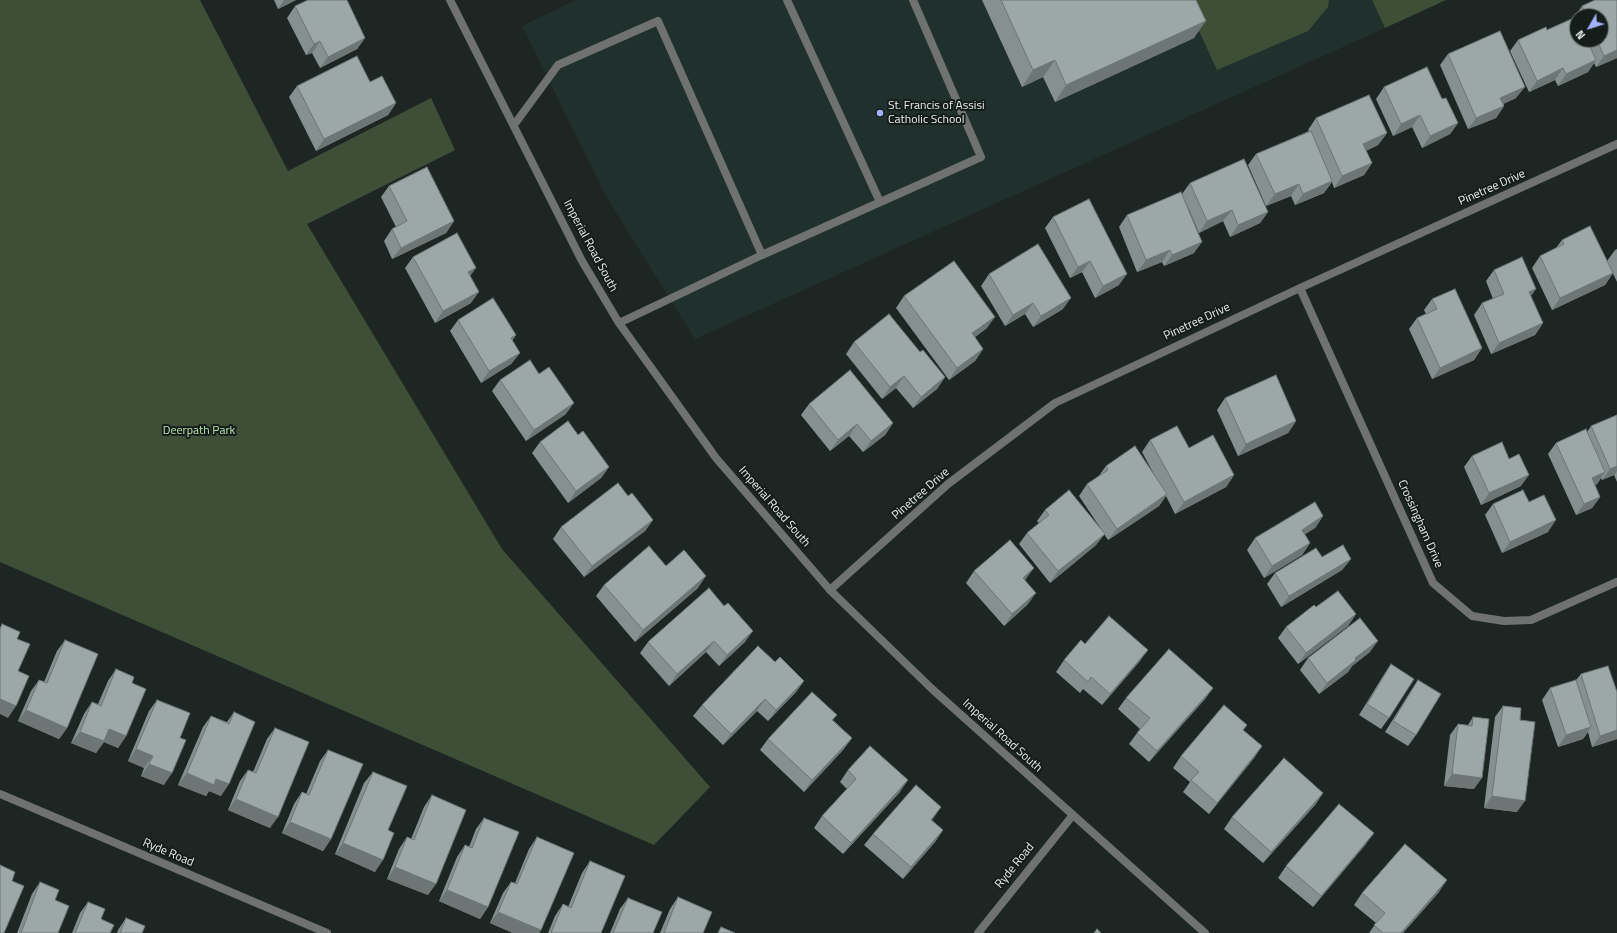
<!DOCTYPE html>
<style>
body{margin:0}
#map{position:relative;width:1617px;height:933px;overflow:hidden;background:#1e2624;font-family:"Titillium Web",sans-serif}
canvas{display:block}
.north{position:absolute;left:1569px;top:8px;width:40px;height:40px;box-sizing:border-box;background:#151d1b;border:1px solid #69706e;border-radius:50%;rotate:231deg;font-size:11px;font-weight:700;line-height:16px;text-align:center;color:#e7edeb}
.north::after{content:'';display:block;margin:auto;width:14px;height:18px;background:#a2b2fd;clip-path:polygon(50% 0,100% 100%,50% 72%,0 100%)}
</style>
<div id="map">
<canvas width="1617" height="933"></canvas>
<div class="north">N</div>
</div>
<script>
const context = document.querySelector('canvas').getContext('2d');
context.lineJoin = 'round';
function fill(path, color) { context.fillStyle = color; context.fill(path, 'evenodd'); }
const toPath = rows => new Path2D(rows.map(r => 'M' + r).join(''));
function stroke(path, color, width, dash) { context.strokeStyle = color; context.lineWidth = width; context.lineCap = dash ? 'butt' : 'round'; context.setLineDash(dash || []); context.stroke(path); }
function write(font, color, halo, rows, align = 'center') {
  context.font = font + ' "Titillium Web",sans-serif'; context.lineWidth = 4; context.setLineDash([]); context.textBaseline = 'middle'; context.strokeStyle = halo; context.fillStyle = color; for (const [text, x, y, turn = 0] of rows) {
    context.save(); context.translate(x, y); context.rotate((+turn || 0) * Math.PI / 180); context.textAlign = isNaN(turn) ? turn : align; if (halo) context.strokeText(text, 0, 0); context.fillText(text, 0, 0); context.restore();
  }
}
fill(toPath([
 [575,0,1372,0,1385,28,695,339,607,198,522,26]
]), '#20302c');
fill(toPath([
 [0,0,200,0,288,171,431,98,455,150,307,224,502,549,710,787,654,845,0,562],
 [1185,0,1329,0,1328,7,1308,31,1217,70],
 [1372,0,1446,0,1385,28]
]), '#3d5037');
stroke(toPath([
 [787,0,880,202],
 [514,125,558,65,658,21,762,255],
 [619,323,762,255,981,157,913,0]
]), '#6f7270', 8);
stroke(toPath([
 [1300,288,1433,583,1472,616,1504,621,1531,620,1617,582],
 [830,590,948,484,1055,403,1300,288,1617,144],
 [0,794,327,933],
 [978,933,1073,815]
]), '#6f7270', 8);
stroke(toPath([
 [450,0,582,261,619,323,716,458,830,590,931,688,1205,933]
]), '#6f7270', 8);
fill(toPath([
 [274,0,296,0,278,9],
 [982,0,1196,0,1194,38,1055,102,1043,77,1022,87],
 [1617,0,1617,58,1596,67,1594,63,1588,72,1558,86,1555,80,1529,92,1510,51,1518,40,1547,30,1574,18,1582,6],
 [1577,16,1601,16,1601,40,1577,40],
 [295,6,365,38,357,49,320,68,312,53,306,55,287,18],
 [1448,54,1516,98,1503,104,1504,106,1496,118,1468,129,1440,65],
 [370,82,396,103,388,115,316,151,289,97,297,86],
 [1384,87,1442,99,1458,123,1450,134,1422,148,1412,127,1393,136,1376,99],
 [1316,118,1387,133,1378,145,1366,151,1372,163,1364,175,1334,188,1332,182,1324,193,1295,205,1291,196,1266,206,1248,165,1256,154,1309,131,1308,130],
 [1190,183,1268,212,1260,223,1230,237,1223,221,1199,233,1186,203,1194,253,1164,266,1162,262,1137,272,1119,227,1127,215,1182,194],
 [389,186,454,221,446,233,392,259,384,241,392,229,396,227,381,197],
 [1053,217,1119,285,1095,298,1082,272,1070,278,1045,228],
 [1562,240,1613,273,1605,285,1552,310,1532,268,1540,256,1556,248],
 [1617,249,1617,282,1607,261,1615,250],
 [413,257,470,276,471,303,435,323,405,268],
 [1494,270,1543,323,1535,335,1491,354,1474,315,1482,303,1493,299,1486,281],
 [989,274,1063,309,1033,327,1025,314,1005,326,981,286],
 [904,296,987,328,975,337,983,349,975,361,949,380,896,308],
 [1432,299,1482,348,1474,360,1432,379,1409,329,1417,318,1426,314,1424,310],
 [458,320,516,335,512,341,520,353,511,364,481,383,450,331],
 [854,342,920,352,945,377,937,389,913,408,896,388,882,399,846,354],
 [500,380,566,414,526,441,492,391],
 [1225,398,1296,421,1288,433,1238,456,1217,410],
 [809,404,893,423,885,435,863,452,849,436,830,451,801,415],
 [1617,415,1617,482,1614,475,1602,480,1601,478,1597,484,1595,485,1600,497,1592,508,1576,515,1548,454,1556,443,1587,432,1591,426],
 [578,435,609,467,601,478,568,503,532,453,540,442],
 [1150,440,1189,448,1234,475,1226,487,1175,514,1166,496,1159,506,1108,540,1104,534,1096,545,1050,583,1019,544,1027,533,1039,523,1037,521,1045,510,1103,532,1079,496,1087,484,1098,477,1106,466,1157,480,1142,452],
 [1472,456,1521,486,1481,505,1464,467],
 [628,496,653,520,645,531,584,577,553,539,561,527],
 [1529,502,1548,532,1502,553,1485,515,1493,504],
 [1323,516,1315,528,1305,534,1310,543,1302,555,1264,578,1247,550,1255,538],
 [1322,557,1351,559,1342,570,1281,607,1267,584,1275,573],
 [666,566,698,588,635,642,596,596,604,585],
 [974,571,1026,579,1025,580,1028,604,1004,626,966,583],
 [709,588,745,642,719,666,706,652,669,686,640,653,648,642],
 [1356,614,1348,626,1298,664,1278,638,1286,627],
 [65,640,67,728,59,739,18,721,31,691,39,680,44,682,57,651],
 [1085,644,1140,661,1102,705,1083,689,1080,693,1056,672,1064,660],
 [1370,652,1352,666,1348,672,1319,694,1300,670,1308,658],
 [1391,664,1389,718,1381,729,1359,715,1383,676],
 [116,669,132,683,126,736,118,748,104,742,96,753,71,743,84,714,92,702,98,704,108,681],
 [1581,674,1617,692,1617,739,1592,747,1588,732,1583,739,1558,747,1542,700,1550,688,1576,680],
 [1418,680,1416,735,1408,746,1385,732,1410,692],
 [804,681,796,692,768,721,757,711,723,745,693,716,702,705],
 [1213,688,1205,699,1149,762,1129,744,1140,729,1118,709,1126,698],
 [157,700,164,785,141,776,144,768,128,761,149,711],
 [1503,706,1520,720,1517,812,1484,808,1495,717],
 [234,712,221,796,209,791,206,796,178,785,203,727,211,716,227,722],
 [837,715,833,720,852,738,843,750,804,792,760,750,768,739],
 [1473,717,1474,789,1444,786,1450,735,1458,724,1468,725],
 [275,728,270,828,228,810,240,781,248,770,253,772,267,739],
 [1243,730,1262,746,1254,758,1209,814,1183,792,1190,782,1173,768,1181,756],
 [328,750,331,839,323,851,282,833,294,804,302,792,306,794,320,761],
 [848,770,900,792,843,854,814,828,822,816,847,789,840,782],
 [373,772,388,830,375,872,335,854,364,783],
 [1323,793,1315,805,1263,863,1224,829,1232,817],
 [432,795,428,895,387,879,399,849,407,837,411,839,424,807],
 [484,818,488,907,480,919,439,901,457,857,465,845,469,847,476,829],
 [932,820,943,830,935,842,903,879,864,845,873,834],
 [537,837,541,930,539,933,513,933,490,923,503,893,511,882,515,883,529,849],
 [1366,844,1313,907,1278,878,1286,866],
 [590,861,601,933,548,933,555,916,563,904,568,907,582,873],
 [40,882,55,900,58,933,17,933,32,894],
 [1439,892,1403,933,1369,933,1376,923,1354,905,1362,893],
 [678,897,703,933,660,933,670,909],
 [628,898,653,933,610,933,620,909],
 [88,902,101,919,110,933,72,933,80,913],
 [126,918,142,933,117,933,118,930]
]), '#869090');
fill(toPath([
 [284,0,296,0,278,9],
 [1206,21,1194,38,1055,102,1066,85],
 [365,38,357,49,320,68,328,57],
 [320,41,312,53,306,55,314,44],
 [1617,50,1617,58,1596,67,1604,56],
 [1055,60,1043,77,1022,87,1033,70],
 [1596,60,1588,72,1558,86,1566,74],
 [1563,68,1555,80,1529,92,1537,81],
 [1525,87,1516,98,1492,109,1500,98],
 [396,103,388,115,316,151,324,139],
 [1504,106,1496,118,1468,129,1476,118],
 [1420,115,1412,127,1393,136,1401,124],
 [1458,123,1450,134,1422,148,1430,136],
 [1387,133,1378,145,1355,156,1363,144],
 [1372,163,1364,175,1334,188,1342,176],
 [1332,181,1324,193,1295,205,1303,194],
 [1299,184,1291,196,1266,206,1275,194],
 [1232,210,1223,221,1199,233,1207,221],
 [1268,212,1260,223,1230,237,1238,225],
 [454,221,446,233,392,259,401,248],
 [1202,242,1194,253,1164,266,1172,255],
 [1170,250,1162,262,1137,272,1146,260],
 [1090,261,1082,272,1070,278,1078,267],
 [476,268,468,279,468,272],
 [1613,273,1605,285,1552,310,1560,298],
 [1127,274,1119,285,1095,298,1103,286],
 [1536,289,1528,300,1529,292],
 [479,292,471,303,435,323,443,311],
 [1071,298,1063,309,1033,327,1041,316],
 [1033,303,1025,314,1005,326,1013,315],
 [995,317,987,328,964,345,972,333],
 [1543,323,1535,335,1491,354,1499,343],
 [516,335,508,347,511,338],
 [1482,348,1474,360,1432,379,1440,368],
 [983,349,975,361,949,380,957,368],
 [520,353,511,364,481,383,489,371],
 [904,376,896,388,882,399,890,387],
 [945,377,937,389,913,408,921,397],
 [574,403,566,414,526,441,534,430],
 [1296,421,1288,433,1238,456,1246,444],
 [893,423,885,435,863,452,871,441],
 [857,424,849,436,830,451,838,440],
 [1617,466,1617,471,1614,475,1602,480,1610,469],
 [609,467,601,478,568,503,576,491],
 [1605,472,1597,484,1584,490,1592,478],
 [1234,475,1226,487,1175,514,1184,502],
 [1529,475,1521,486,1481,505,1489,493],
 [1167,494,1159,506,1108,540,1117,529],
 [1600,497,1592,508,1576,515,1584,504],
 [1323,516,1315,528,1294,541,1302,530],
 [653,520,645,531,584,577,592,566],
 [1556,520,1548,532,1502,553,1510,542],
 [1105,534,1096,545,1050,583,1058,571],
 [1310,543,1302,555,1264,578,1272,566],
 [1351,559,1342,570,1281,607,1289,596],
 [1034,568,1026,579,1015,589,1023,578],
 [706,576,698,588,635,642,643,630],
 [1036,593,1028,604,1004,626,1012,614],
 [1356,614,1348,626,1298,664,1306,653],
 [753,631,745,642,719,666,727,655],
 [714,641,706,652,669,686,677,674],
 [1378,641,1370,652,1352,666,1348,672,1319,694,1327,683,1355,658],
 [1148,650,1140,661,1102,705,1110,694],
 [804,681,796,692,768,721,776,710],
 [1213,688,1205,699,1149,762,1157,751],
 [0,699,16,706,8,718,0,714],
 [765,699,757,711,723,745,731,734],
 [26,710,67,728,59,739,18,721],
 [1591,727,1583,739,1558,747,1566,735],
 [109,729,126,736,118,748,104,742,96,753,71,743,80,732],
 [1617,730,1617,739,1592,747,1600,736],
 [852,738,843,750,804,792,812,780],
 [1262,746,1254,758,1209,814,1217,803],
 [136,749,153,756,144,768,128,761],
 [149,764,172,773,164,785,141,776],
 [187,773,216,779,229,784,221,796,209,791,206,796,178,785],
 [1452,774,1482,778,1474,789,1444,786],
 [908,780,900,792,843,854,851,843],
 [1323,793,1315,805,1263,863,1271,852],
 [1492,796,1525,801,1517,812,1484,808],
 [236,799,278,817,270,828,228,810],
 [941,807,933,819,923,831,931,820],
 [290,822,331,839,323,851,282,833],
 [943,830,935,842,903,879,911,867],
 [1374,833,1366,844,1313,907,1321,896],
 [343,843,383,860,375,872,335,854],
 [395,867,436,884,428,895,387,879],
 [1447,880,1439,892,1403,933,1401,933],
 [447,890,488,907,480,919,439,901],
 [498,912,541,930,539,933,513,933,490,923]
]), '#6d7575');
const building = toPath([
 [308,0,347,0,365,38,328,57,320,41,314,44,295,6,308,0],
 [1001,0,1196,0,1206,21,1066,85,1055,60,1033,70,1001,0],
 [1595,0,1617,0,1617,50,1604,56,1597,40,1601,40,1601,16,1586,16,1582,6,1595,0],
 [1576,17,1577,18,1577,40,1587,40,1596,60,1566,74,1563,68,1537,81,1518,40,1546,27,1547,30,1576,17],
 [1500,31,1525,87,1500,98,1504,106,1476,118,1448,54,1500,31],
 [357,56,370,82,382,76,396,103,324,139,297,86,357,56],
 [1427,67,1442,99,1446,98,1458,123,1430,136,1420,115,1401,124,1384,87,1427,67],
 [1369,95,1387,133,1363,144,1372,163,1342,176,1316,118,1369,95],
 [1311,131,1332,181,1303,194,1299,184,1275,194,1256,154,1311,131],
 [1244,159,1268,212,1238,225,1232,210,1207,221,1190,183,1244,159],
 [427,167,454,221,401,248,392,229,407,221,389,186,427,167],
 [1181,192,1202,242,1172,255,1170,250,1146,260,1127,215,1181,192],
 [1089,199,1127,274,1103,286,1090,261,1078,267,1053,217,1089,199],
 [1590,226,1613,273,1560,298,1540,256,1564,244,1562,240,1590,226],
 [457,233,476,268,468,272,479,292,443,311,413,257,457,233],
 [1038,244,1071,298,1041,316,1033,303,1013,315,989,274,1038,244],
 [1522,257,1536,289,1529,292,1543,323,1499,343,1482,303,1504,294,1494,270,1522,257],
 [954,261,995,317,972,333,983,349,957,368,904,296,954,261],
 [1455,289,1482,348,1440,368,1417,318,1437,309,1432,299,1455,289],
 [493,298,516,335,511,338,520,353,489,371,458,320,493,298],
 [889,314,920,352,923,350,945,377,921,397,904,376,890,387,854,342,889,314],
 [530,360,539,374,549,367,574,403,534,430,500,380,530,360],
 [850,370,893,423,871,441,857,424,838,440,809,404,850,370],
 [1276,375,1296,421,1246,444,1225,398,1276,375],
 [1617,415,1617,466,1610,469,1591,426,1617,415],
 [568,421,578,435,583,431,609,467,576,491,540,442,568,421],
 [1177,426,1189,448,1213,435,1234,475,1184,502,1150,440,1177,426],
 [1586,429,1605,472,1592,478,1600,497,1584,504,1556,443,1586,429],
 [1502,442,1509,459,1519,454,1529,475,1489,493,1472,456,1502,442],
 [1135,446,1167,494,1117,529,1087,484,1108,470,1106,466,1135,446],
 [618,483,628,496,632,493,653,520,592,566,561,527,618,483],
 [1069,490,1105,534,1058,571,1027,533,1049,515,1045,510,1069,490],
 [1523,490,1529,502,1544,495,1556,520,1510,542,1493,504,1523,490],
 [1315,502,1323,516,1302,530,1310,543,1272,566,1255,538,1315,502],
 [1010,540,1034,568,1023,578,1036,593,1012,614,974,571,1010,540],
 [1343,545,1351,559,1289,596,1275,573,1316,548,1322,557,1343,545],
 [649,546,666,566,684,550,706,576,643,630,604,585,649,546],
 [709,588,724,606,728,603,753,631,727,655,714,641,677,674,648,642,709,588],
 [1338,591,1356,614,1306,653,1286,627,1314,605,1316,607,1338,591],
 [1109,616,1148,650,1110,694,1091,677,1088,682,1064,660,1081,640,1085,644,1109,616],
 [1360,618,1378,641,1355,658,1356,660,1327,683,1308,658,1360,618],
 [2,624,20,632,17,639,30,644,18,671,29,676,16,706,0,699,0,629,2,624],
 [65,640,98,654,67,728,26,710,39,680,47,683,65,640],
 [758,646,775,662,780,657,804,681,776,710,765,699,731,734,702,705,758,646],
 [1169,649,1213,688,1157,751,1137,733,1150,718,1126,698,1169,649],
 [1391,664,1414,679,1389,718,1367,704,1391,664],
 [1608,666,1617,692,1617,730,1600,736,1581,674,1608,666],
 [116,669,134,677,132,683,146,689,126,736,109,729,104,741,80,732,92,702,101,706,116,669],
 [1418,680,1441,694,1416,735,1393,721,1418,680],
 [1576,680,1591,727,1566,735,1550,688,1576,680],
 [812,692,837,715,832,720,852,738,812,780,768,739,812,692],
 [157,700,190,713,180,738,186,740,172,773,149,764,153,756,136,749,157,700],
 [1224,705,1247,725,1243,730,1262,746,1217,803,1191,780,1199,772,1181,756,1224,705],
 [1503,706,1521,708,1520,720,1535,722,1525,801,1492,796,1503,706],
 [234,712,255,722,229,784,216,779,214,785,187,773,211,716,229,724,234,712],
 [1473,717,1489,719,1482,778,1452,774,1458,724,1472,726,1473,717],
 [275,728,309,742,278,817,236,799,248,770,256,773,275,728],
 [870,746,908,780,851,843,822,816,856,779,848,770,870,746],
 [328,750,363,764,331,839,290,822,302,792,309,795,328,750],
 [1284,758,1323,793,1271,852,1232,817,1284,758],
 [373,772,407,786,388,830,394,833,383,860,343,843,373,772],
 [916,785,941,807,931,820,943,830,911,867,873,834,916,785],
 [432,795,466,810,436,884,395,867,407,837,414,840,432,795],
 [1339,804,1374,833,1321,896,1286,866,1339,804],
 [484,818,519,832,488,907,447,890,465,845,472,848,484,818],
 [537,837,574,853,541,930,498,912,511,882,517,884,537,837],
 [1405,844,1447,880,1401,933,1383,933,1374,925,1385,913,1362,893,1405,844],
 [590,861,625,876,601,933,551,933,563,904,571,908,590,861],
 [0,865,15,872,12,881,24,886,4,933,0,933,0,865],
 [40,882,59,890,55,900,69,906,58,933,21,933,40,882],
 [678,897,712,912,703,933,664,933,678,897],
 [628,898,662,912,653,933,613,933,628,898],
 [88,902,105,909,101,919,114,925,110,933,75,933,88,902],
 [126,918,145,926,142,933,120,933,126,918],
 [721,927,735,933,718,933,721,927],
 [1097,929,1101,933,1094,933,1097,929]
]);
fill(building, '#9ca7a7');
stroke(building, '#6d7575', 1);
for (const [x, y, r, color] of [
 [880,113,4,"#a2b2fd"]
]) { const dot = new Path2D(); dot.arc(x, y, r, 0, 2 * Math.PI); context.fillStyle = color; context.fill(dot); stroke(dot, '#151d1b', 1.5); }
write('12px', '#e7edeb', '#151d1b', [
 ["St. Francis of Assisi",888,106],
 ["Catholic School",888,120]
], 'left');
write('12px', '#e7edeb', '#151d1b', [
 ["Pinetree Drive",1492,188,-24],
 ["Imperial Road South",590,246,62],
 ["Pinetree Drive",1197,322,-25],
 ["Pinetree Drive",921,494,-41],
 ["Imperial Road South",774,507,49],
 ["Crossingham Drive",1420,524,66],
 ["Imperial Road South",1002,736,42],
 ["Ryde Road",168,853,23],
 ["Ryde Road",1015,866,-51]
]);
write('12px', '#bbe5ad', '#151d1b', [
 ["Deerpath Park",199,431]
]);
</script>
